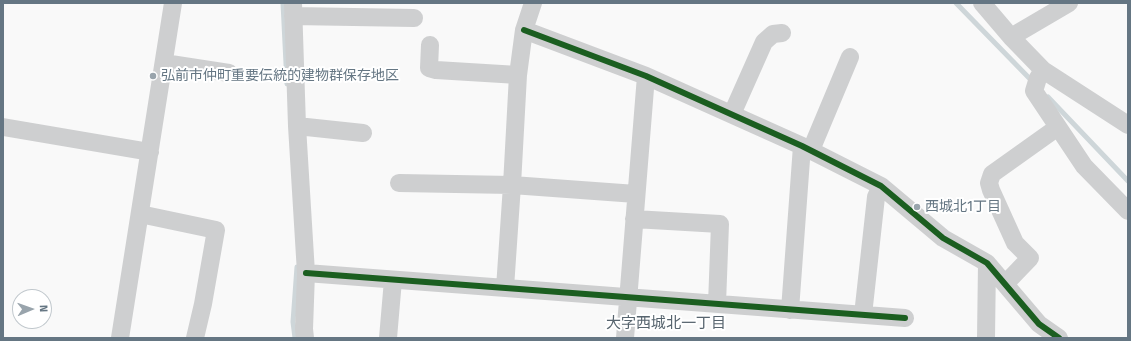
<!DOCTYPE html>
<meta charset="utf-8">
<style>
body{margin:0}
#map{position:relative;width:1131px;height:341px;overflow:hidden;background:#f9f9f9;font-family:"Fira Sans",sans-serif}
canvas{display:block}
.frame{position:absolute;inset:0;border:4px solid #657683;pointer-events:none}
.north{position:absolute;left:12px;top:289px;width:40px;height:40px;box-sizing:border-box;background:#fff;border:1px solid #c1c8cd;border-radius:50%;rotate:88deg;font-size:11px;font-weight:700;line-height:16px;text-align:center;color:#657683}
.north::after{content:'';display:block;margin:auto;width:14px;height:18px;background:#99a4ac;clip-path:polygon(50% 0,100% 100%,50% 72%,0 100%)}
</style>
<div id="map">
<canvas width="1131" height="341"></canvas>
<div class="frame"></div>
<div class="north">N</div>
</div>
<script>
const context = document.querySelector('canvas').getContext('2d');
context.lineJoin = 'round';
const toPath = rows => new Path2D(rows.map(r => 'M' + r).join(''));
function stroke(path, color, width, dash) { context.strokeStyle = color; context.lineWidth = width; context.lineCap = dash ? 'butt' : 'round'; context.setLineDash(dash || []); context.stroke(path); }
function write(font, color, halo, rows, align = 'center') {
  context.font = font + ' "Fira Sans","Noto Sans JP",sans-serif'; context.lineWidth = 4; context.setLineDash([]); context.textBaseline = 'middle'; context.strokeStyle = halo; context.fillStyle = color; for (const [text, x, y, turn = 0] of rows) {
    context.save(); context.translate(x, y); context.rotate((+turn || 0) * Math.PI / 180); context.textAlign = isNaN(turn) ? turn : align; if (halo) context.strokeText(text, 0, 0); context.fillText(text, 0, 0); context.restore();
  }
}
stroke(toPath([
 [283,3,287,84],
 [956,3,1032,81],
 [1048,97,1128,181],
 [295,338,293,322,297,267]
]), '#ced6d9', 5);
stroke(toPath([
 [293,3,297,126,306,273,304,329,305,338],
 [982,3,1011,37,1043,70,1128,125],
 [293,16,414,18],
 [524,30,646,76,802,146,881,186,943,238,987,263,1039,324,1059,338],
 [1011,37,1069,3],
 [430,45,429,68,436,70,518,75],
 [164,63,229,73],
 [732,114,764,42,773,34,782,33],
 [297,126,363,133],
 [3,127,150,152],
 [1058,127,1084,166,1128,211],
 [811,150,850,57],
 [399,183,512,185,636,194],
 [140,214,216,230,203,304,195,338],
 [634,219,720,224,717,304],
 [306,273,905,318],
 [1005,284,1030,258,1015,243,991,190,989,183,992,174,1058,127,1034,91,1038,78,1043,70],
 [505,288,512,185,518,75,524,30,533,3],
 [790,310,802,146],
 [863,315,876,197,881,186],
 [120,338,173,3],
 [388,338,393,280],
 [625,338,646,76],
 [986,338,987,263]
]), '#cecfd0', 18);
stroke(toPath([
 [524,30,646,76,802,146,881,186,943,238,987,263,1039,324,1059,338],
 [306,273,905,318]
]), '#1b5e20', 6);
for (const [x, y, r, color] of [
 [153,76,4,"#99a4ac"],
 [917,207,4,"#99a4ac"]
]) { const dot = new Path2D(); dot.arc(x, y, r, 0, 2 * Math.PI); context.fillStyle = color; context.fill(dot); stroke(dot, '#fff', 1.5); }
write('14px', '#657683', '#fff', [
 ["弘前市仲町重要伝統的建物群保存地区",161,76],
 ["西城北1丁目",925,207]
], 'left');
write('15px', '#57646e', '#fff', [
 ["大字西城北一丁目",666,324]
]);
</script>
